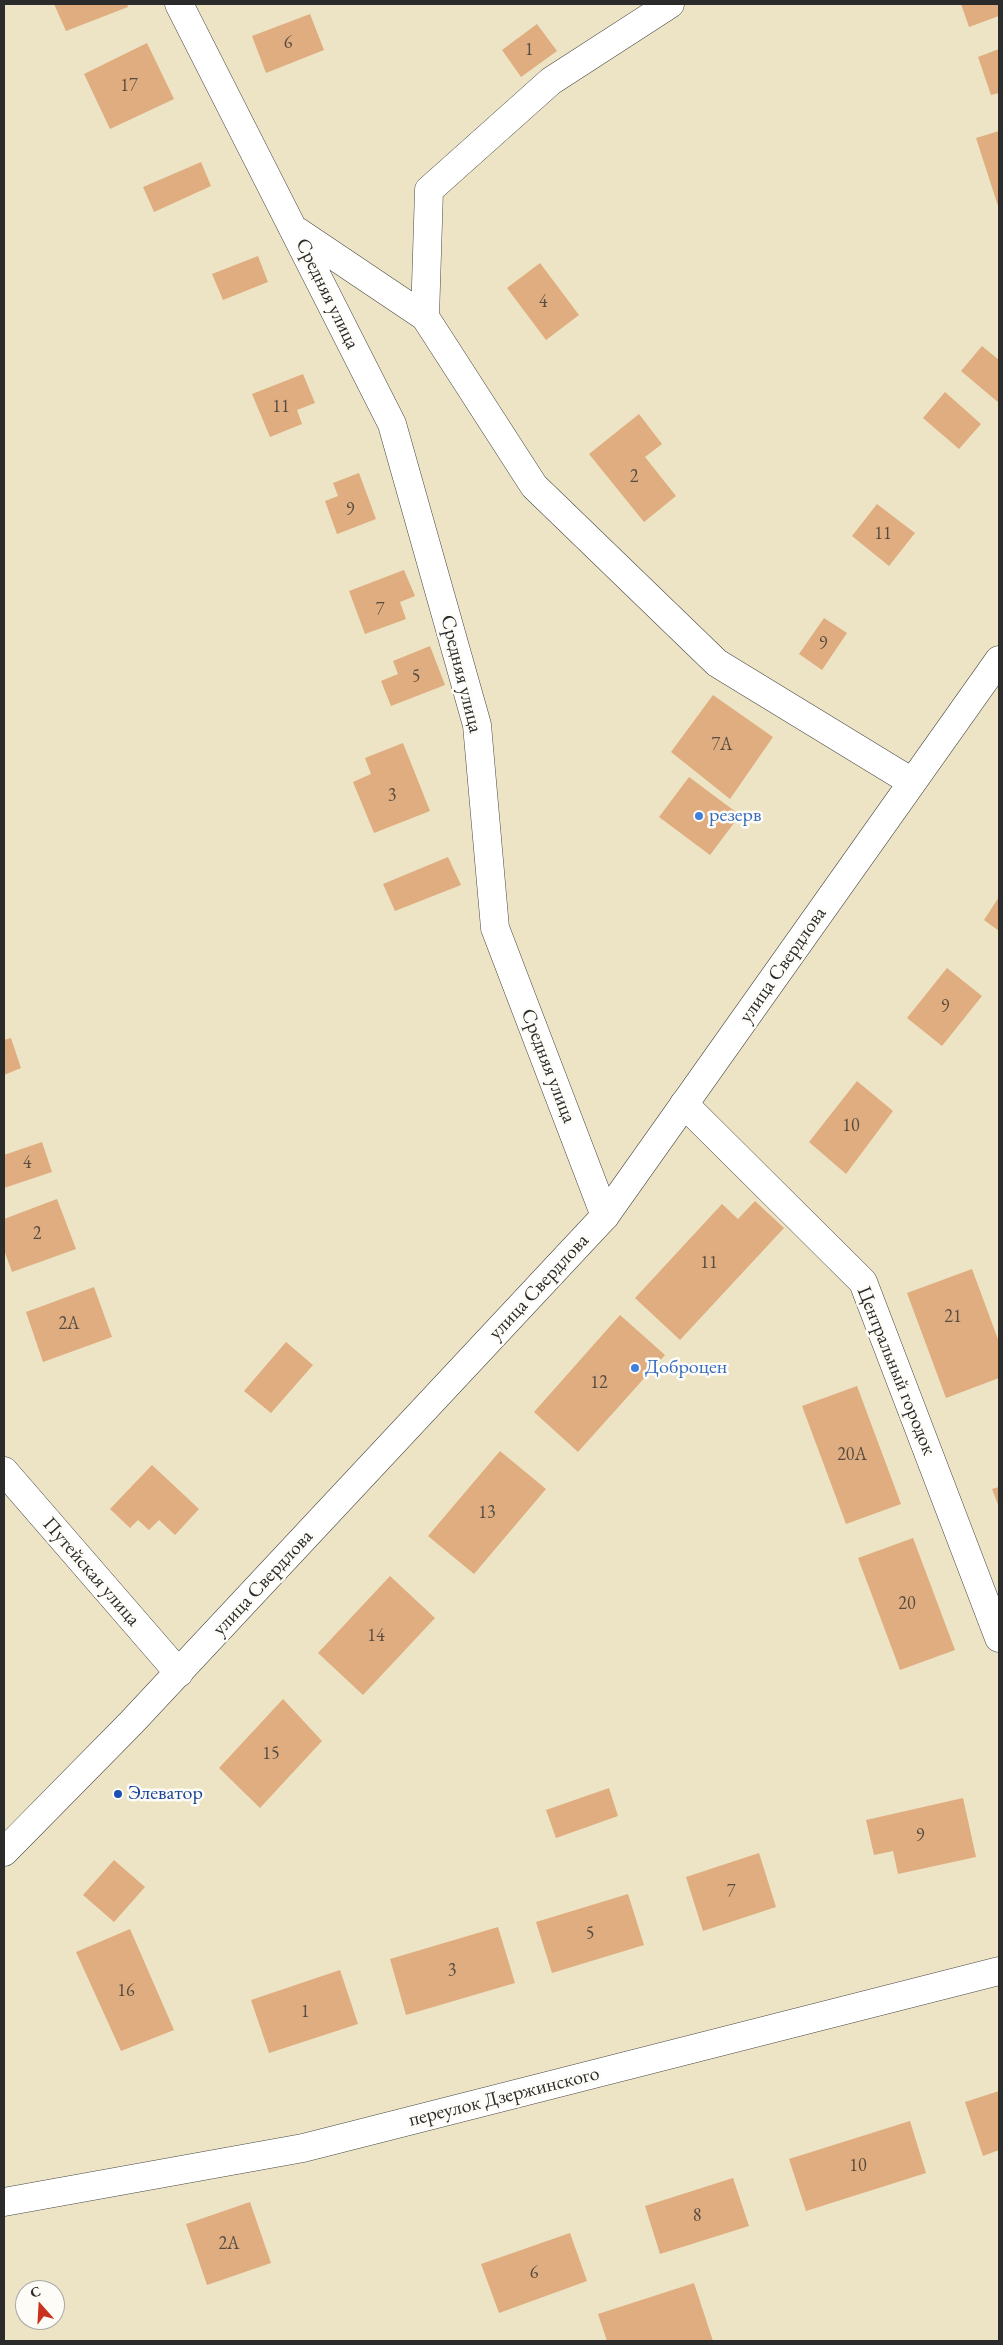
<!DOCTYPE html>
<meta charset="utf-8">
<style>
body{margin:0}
#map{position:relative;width:1003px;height:2345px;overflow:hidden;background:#ede4c6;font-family:"EB Garamond",serif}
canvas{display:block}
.frame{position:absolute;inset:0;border:5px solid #2b2b2b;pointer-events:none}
.north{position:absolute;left:15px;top:2280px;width:50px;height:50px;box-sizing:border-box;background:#fdfcf7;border:1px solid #a9a8a5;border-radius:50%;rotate:341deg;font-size:14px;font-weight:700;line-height:20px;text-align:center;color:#2b2b2b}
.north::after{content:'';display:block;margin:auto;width:18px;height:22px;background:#c8321e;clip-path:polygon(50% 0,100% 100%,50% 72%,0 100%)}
</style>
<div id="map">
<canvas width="1003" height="2345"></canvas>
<div class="frame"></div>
<div class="north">С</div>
</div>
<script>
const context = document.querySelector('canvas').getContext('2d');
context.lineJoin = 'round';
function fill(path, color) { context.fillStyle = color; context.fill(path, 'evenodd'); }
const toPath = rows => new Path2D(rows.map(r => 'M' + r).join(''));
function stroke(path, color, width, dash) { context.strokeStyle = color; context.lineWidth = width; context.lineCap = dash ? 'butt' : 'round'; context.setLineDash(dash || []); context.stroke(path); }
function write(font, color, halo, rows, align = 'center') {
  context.font = font + ' "EB Garamond",serif'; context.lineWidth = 5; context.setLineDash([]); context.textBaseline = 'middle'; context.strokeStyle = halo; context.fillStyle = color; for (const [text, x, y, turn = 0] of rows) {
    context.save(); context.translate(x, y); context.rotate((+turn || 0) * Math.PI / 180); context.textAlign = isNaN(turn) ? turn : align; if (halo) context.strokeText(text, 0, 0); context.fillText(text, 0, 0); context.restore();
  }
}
fill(toPath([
 [54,4,127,4,128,7,66,31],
 [961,4,999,4,999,16,969,27],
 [310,14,324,50,266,73,252,36],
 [537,24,557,51,521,77,502,50],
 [147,43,174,99,110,129,84,74],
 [999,49,999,93,991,95,978,57],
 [999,131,999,209,976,138],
 [201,162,211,186,154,212,143,187],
 [258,256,268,282,223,300,212,274],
 [540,263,579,315,546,340,507,288],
 [982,346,999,360,999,403,961,371],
 [303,374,315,403,297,410,302,424,270,437,252,394],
 [945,392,981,424,959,449,923,418],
 [639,414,662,444,645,457,676,496,644,522,589,454],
 [359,473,376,519,337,534,325,501,338,496,333,483],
 [877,504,915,533,889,566,852,536],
 [404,570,415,596,400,602,406,619,365,634,349,591],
 [824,618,847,633,822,670,799,654],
 [430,646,445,685,391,706,381,681,398,674,393,661],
 [713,695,773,737,730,799,671,752],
 [403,743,430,811,374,833,353,782,371,774,365,758],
 [689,777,740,815,710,855,659,817],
 [448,857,461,885,395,911,383,884],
 [999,897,999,931,984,920],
 [947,968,982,996,942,1046,907,1018],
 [11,1038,21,1068,4,1075,4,1040],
 [857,1081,893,1111,846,1174,809,1142],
 [42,1142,52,1172,4,1188,4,1155],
 [57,1199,76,1249,12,1272,4,1250,4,1219],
 [755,1201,784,1228,680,1340,635,1298,722,1204,738,1219],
 [972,1269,999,1342,999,1378,946,1398,907,1293],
 [94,1287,112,1337,43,1362,26,1312],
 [620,1315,665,1355,578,1452,534,1412],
 [286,1342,313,1365,271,1413,244,1391],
 [857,1386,901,1504,846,1524,802,1406],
 [500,1451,546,1489,474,1574,428,1536],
 [152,1465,199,1509,175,1535,159,1520,149,1530,138,1520,130,1528,110,1509],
 [999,1487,999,1507,992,1489],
 [913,1538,955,1650,900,1670,858,1558],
 [390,1576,435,1618,363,1695,318,1653],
 [283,1699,322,1741,260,1808,219,1768],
 [609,1788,618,1816,556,1838,546,1810],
 [963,1798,976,1857,898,1874,893,1851,874,1855,866,1820],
 [759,1853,776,1907,703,1931,686,1877],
 [114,1860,145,1887,114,1922,83,1895],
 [628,1894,644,1945,552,1973,536,1922],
 [498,1927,515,1983,406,2015,390,1959],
 [130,1929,174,2030,121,2051,76,1952],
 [340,1970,358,2024,269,2053,251,2000],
 [999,2091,999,2150,983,2156,965,2102],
 [910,2121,926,2173,806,2211,789,2159],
 [733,2178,749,2226,660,2254,645,2206],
 [250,2202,271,2263,207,2285,186,2224],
 [570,2233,587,2281,499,2313,481,2264],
 [694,2283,713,2341,607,2341,598,2314]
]), '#dfad7f');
const minor = toPath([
 [179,4,392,424,477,725,495,928,605,1216],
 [297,231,425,317,534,486,717,663,912,782],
 [425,317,429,190,551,81,670,4],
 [684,1104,863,1282,999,1638],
 [4,1471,179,1673],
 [4,2202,303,2148,999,1971]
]);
const major = toPath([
 [4,1852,131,1723,605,1216,999,660]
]);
stroke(minor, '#484742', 29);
stroke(major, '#484742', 29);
stroke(minor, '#fff', 28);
stroke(major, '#fff', 28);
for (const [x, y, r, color] of [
 [699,816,5,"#3f7fe0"],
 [635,1368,5,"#3f7fe0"],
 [118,1794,5,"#1a4fb4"]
]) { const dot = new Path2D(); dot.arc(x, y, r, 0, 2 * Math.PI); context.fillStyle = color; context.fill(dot); stroke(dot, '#fdfcf7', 2); }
write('18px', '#584c40', null, [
 ["6",288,43],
 ["1",529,50],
 ["17",129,86],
 ["4",543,302],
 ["11",281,407],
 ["2",634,477],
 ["9",350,510],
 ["11",883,534],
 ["7",380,610],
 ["9",823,644],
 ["5",416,677],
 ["7А",722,745],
 ["3",392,796],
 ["9",945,1007],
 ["10",851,1126],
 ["4",27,1163],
 ["2",37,1234],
 ["11",709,1263],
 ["21",953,1317],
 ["2А",69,1324],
 ["12",599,1383],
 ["20А",852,1455],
 ["13",487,1513],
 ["20",907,1604],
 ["14",376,1636],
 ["15",271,1754],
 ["9",920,1836],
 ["7",731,1892],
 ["5",590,1934],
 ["3",452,1971],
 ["16",126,1991],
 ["1",305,2012],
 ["10",858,2166],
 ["8",697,2216],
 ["2А",229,2244],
 ["6",534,2273]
]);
write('20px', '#2b2b2b', '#fdfcf7', [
 ["Средняя улица",327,294,64],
 ["Средняя улица",461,674,76],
 ["улица Свердлова",783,965,-55],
 ["Средняя улица",548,1066,69],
 ["улица Свердлова",539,1287,-47],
 ["Центральный городок",896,1371,68],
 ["Путейская улица",91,1572,49],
 ["улица Свердлова",263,1583,-47],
 ["переулок Дзержинского",504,2097,-14]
]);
write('20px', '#366cbe', '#fdfcf7', [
 ["резерв",709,816],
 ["Доброцен",645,1368]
], 'left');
write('20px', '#164399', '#fdfcf7', [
 ["Элеватор",128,1794]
], 'left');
</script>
